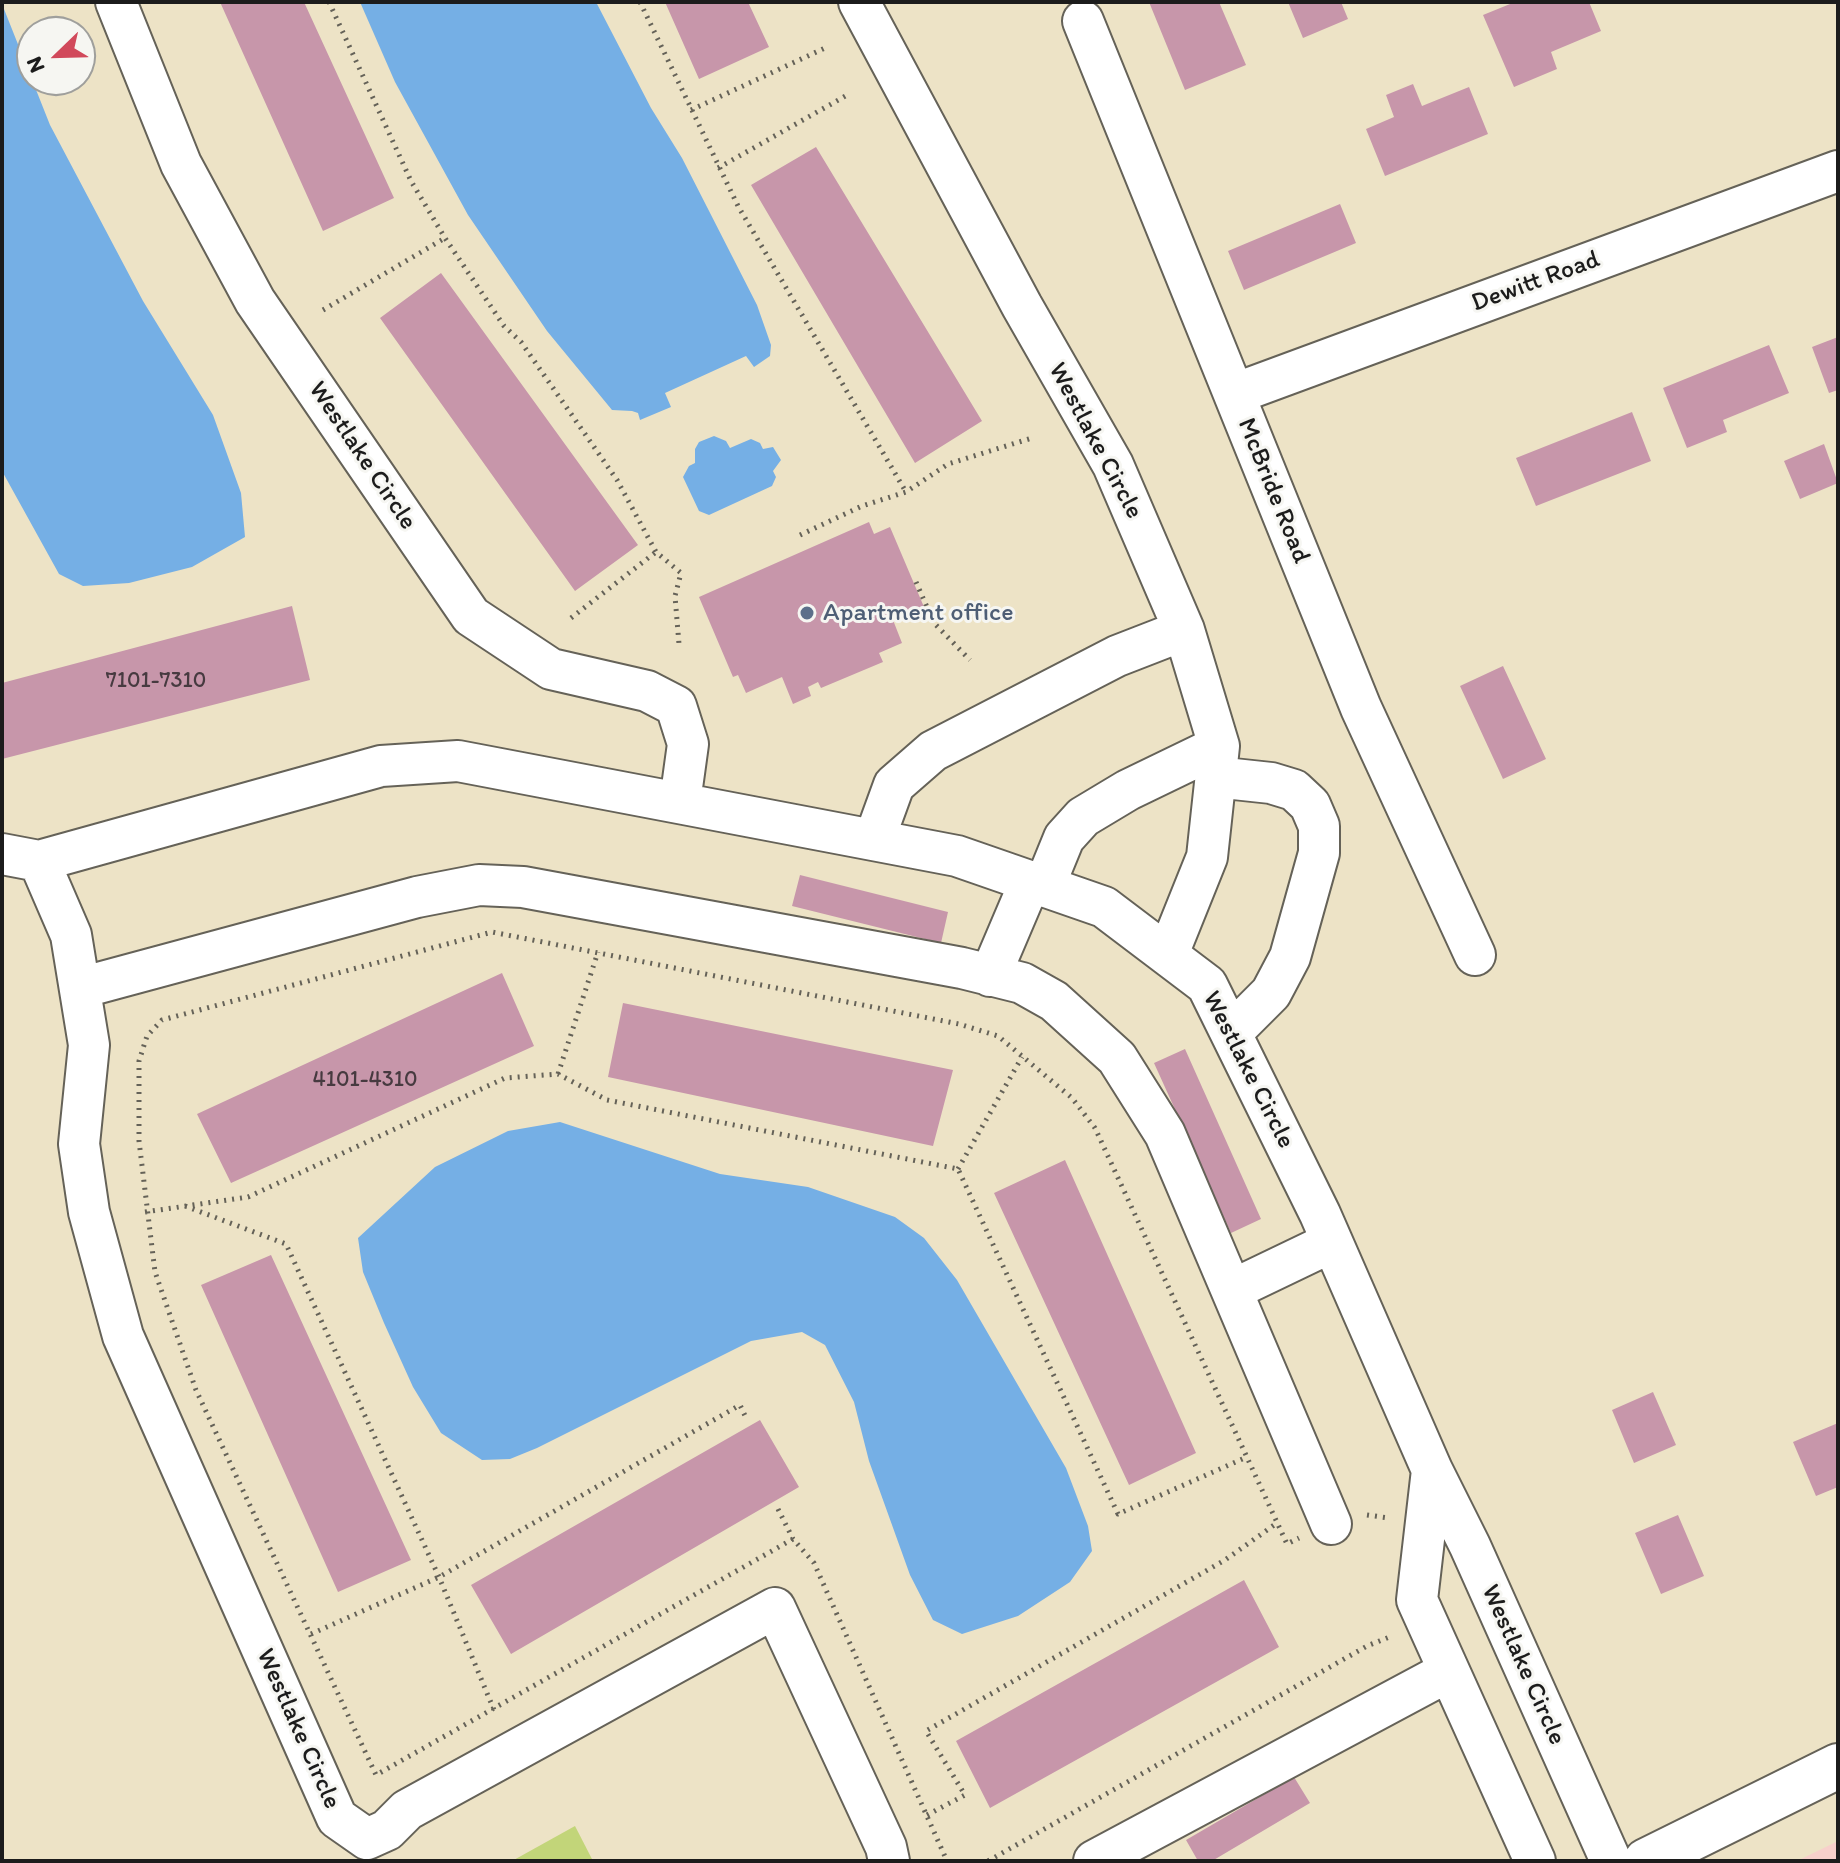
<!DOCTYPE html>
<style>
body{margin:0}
#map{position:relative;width:1840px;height:1863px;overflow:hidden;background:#ede3c6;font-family:Itim,sans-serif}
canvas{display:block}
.frame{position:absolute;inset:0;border:4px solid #1c1c1c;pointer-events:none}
.north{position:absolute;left:16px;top:16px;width:80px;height:80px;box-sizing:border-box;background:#f6f6f2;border:2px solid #9f9f9c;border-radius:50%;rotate:247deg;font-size:22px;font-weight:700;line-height:32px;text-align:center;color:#1c1c1c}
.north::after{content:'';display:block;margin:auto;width:28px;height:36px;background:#d1495b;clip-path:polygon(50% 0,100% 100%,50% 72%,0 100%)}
</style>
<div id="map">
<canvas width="1840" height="1863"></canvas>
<div class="frame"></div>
<div class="north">N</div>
</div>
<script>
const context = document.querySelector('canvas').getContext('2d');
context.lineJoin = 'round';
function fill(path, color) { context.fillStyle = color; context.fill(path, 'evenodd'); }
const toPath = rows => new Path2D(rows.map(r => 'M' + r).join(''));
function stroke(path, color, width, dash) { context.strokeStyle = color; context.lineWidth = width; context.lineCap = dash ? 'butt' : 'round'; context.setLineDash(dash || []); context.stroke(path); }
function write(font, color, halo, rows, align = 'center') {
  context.font = font + ' Itim,sans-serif'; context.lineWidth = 6; context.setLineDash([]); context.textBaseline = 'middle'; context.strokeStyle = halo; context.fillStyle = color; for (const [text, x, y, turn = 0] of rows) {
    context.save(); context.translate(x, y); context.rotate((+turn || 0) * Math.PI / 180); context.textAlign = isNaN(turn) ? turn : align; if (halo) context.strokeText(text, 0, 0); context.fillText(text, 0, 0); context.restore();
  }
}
fill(toPath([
 [1838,1841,1838,1861,1797,1861]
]), '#f7d0cb');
fill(toPath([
 [575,1826,593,1861,512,1861]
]), '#c2d579');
fill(toPath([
 [360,2,596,2,651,108,682,158,757,305,771,345,770,356,754,367,746,356,665,393,671,407,640,420,638,413,632,411,612,410,547,331,468,215,395,82],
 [2,4,50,125,143,301,213,415,241,493,245,537,192,567,129,583,83,586,59,574,2,471],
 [714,436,726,441,730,448,751,439,760,443,763,449,773,447,781,460,773,471,776,477,772,486,709,515,699,511,683,477,689,466,695,463,695,449,699,442],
 [560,1122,720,1174,808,1187,895,1217,924,1238,957,1280,1066,1468,1088,1526,1092,1551,1070,1582,1018,1616,962,1634,933,1620,910,1575,869,1461,854,1402,825,1345,802,1332,751,1341,537,1448,510,1459,482,1460,441,1433,413,1387,384,1323,363,1272,358,1238,435,1167,508,1131]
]), '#75afe5');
fill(toPath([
 [220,2,304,2,394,198,323,231],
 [665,2,748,2,769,47,699,79],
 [1149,2,1219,2,1246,65,1185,90],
 [1288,2,1341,2,1348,19,1303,38],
 [1515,2,1589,2,1601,31,1551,52,1557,69,1514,87,1483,15],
 [1413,84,1422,106,1469,87,1488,134,1385,176,1366,129,1394,117,1386,95],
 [816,147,982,421,915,463,751,185],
 [1340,204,1356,243,1244,290,1228,251],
 [441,273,638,545,575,591,380,318],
 [1838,337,1838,390,1829,393,1812,347],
 [1769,345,1789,393,1723,420,1727,432,1687,448,1663,388],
 [1632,412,1651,461,1536,506,1516,458],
 [1824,444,1838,483,1800,499,1784,461],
 [869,522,874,534,890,527,924,607,893,620,902,643,879,653,883,662,821,688,818,682,808,687,811,696,793,704,782,677,746,693,738,675,733,677,699,597],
 [292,606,310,680,2,759,2,683],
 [1503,666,1546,759,1503,779,1460,686],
 [800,875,948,912,941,943,792,906],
 [502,973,534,1046,231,1183,197,1114],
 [623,1003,953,1070,933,1146,608,1077],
 [1185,1049,1261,1219,1231,1233,1154,1063],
 [1065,1160,1196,1453,1129,1485,994,1193],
 [271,1255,411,1560,338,1592,201,1285],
 [1653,1392,1676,1445,1634,1463,1612,1410],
 [760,1420,799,1487,511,1654,471,1585],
 [1838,1423,1838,1487,1816,1496,1793,1442],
 [1678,1515,1704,1576,1661,1594,1635,1533],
 [1244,1580,1279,1647,990,1808,956,1741],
 [1294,1777,1310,1803,1212,1861,1198,1861,1186,1840]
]), '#c796aa');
const minor = toPath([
 [116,2,181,164,255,301,471,616,551,669,647,691,676,706,688,744,680,802],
 [859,2,1022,306,1113,465,1184,630,1219,746,1207,857,1168,954],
 [1083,21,1361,708,1475,955],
 [1234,394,1838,171],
 [1215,777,1271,783,1294,790,1310,805,1319,826,1319,853,1290,957,1271,993,1231,1033],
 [874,840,894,785,933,751,1117,656,1184,630],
 [2,854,39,861,71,935,89,1045,79,1144,89,1212,123,1336,337,1818,367,1839,387,1830,407,1810,775,1608,886,1847,889,1861],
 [39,861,381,766,458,761,957,856,1104,907,1207,985,1320,1214,1432,1470,1470,1546,1611,1861],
 [1044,887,1064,838,1083,817,1128,790,1219,746],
 [990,976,1030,882],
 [80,988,417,897,479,885,523,887,962,968,1022,983,1054,1001,1117,1058,1165,1134,1331,1524],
 [1232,1290,1332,1242],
 [1432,1470,1417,1600,1535,1861],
 [1094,1861,1449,1671]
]);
const major = toPath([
 [1646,1861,1838,1766]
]);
stroke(minor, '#656258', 44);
stroke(major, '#656258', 48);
stroke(toPath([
 [329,2,411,181,445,238,504,326,521,342,617,480,656,552,681,573,675,596,679,644],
 [640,2,738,206,906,492],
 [691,110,825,48],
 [718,168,849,94],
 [323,310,445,238],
 [800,535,862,506,906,492,948,464,1032,438],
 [916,582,934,623,970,660],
 [571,618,656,552],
 [558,1074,598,952],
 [958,1169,1022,1057],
 [185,1206,286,1244,439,1577,494,1710],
 [145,1212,248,1197,505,1078,558,1074,607,1100,958,1169,1118,1514,1247,1457],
 [778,1509,793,1539,814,1563,947,1861],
 [1367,1515,1389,1518],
 [793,1539,376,1775,196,1390,155,1272,139,1141,139,1061,147,1036,162,1020,492,932,959,1024,998,1036,1072,1098,1095,1128,1287,1544,1299,1538],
 [311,1634,439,1577,740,1405,747,1420],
 [927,1815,965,1795,926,1731,1225,1560,1277,1523],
 [988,1861,1367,1646,1392,1636]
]), '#656258', 5, [2, 6]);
stroke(minor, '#fff', 40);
stroke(major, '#fff', 44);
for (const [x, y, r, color] of [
 [807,613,8,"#5c6f8a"]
]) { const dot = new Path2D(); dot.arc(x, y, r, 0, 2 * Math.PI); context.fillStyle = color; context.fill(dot); stroke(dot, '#f6f6f2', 3); }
write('22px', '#473a40', null, [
 ["7101-7310",156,681],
 ["4101-4310",365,1080]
]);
write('26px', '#1c1c1c', '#f6f6f2', [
 ["Dewitt Road",1536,282,-20],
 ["Westlake Circle",1095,441,62],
 ["Westlake Circle",362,456,56],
 ["McBride Road",1273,491,68],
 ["Westlake Circle",1248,1070,63],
 ["Westlake Circle",1523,1665,66],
 ["Westlake Circle",298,1729,66]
]);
write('26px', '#4e5e75', '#f6f6f2', [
 ["Apartment office",823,613]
], 'left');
</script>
